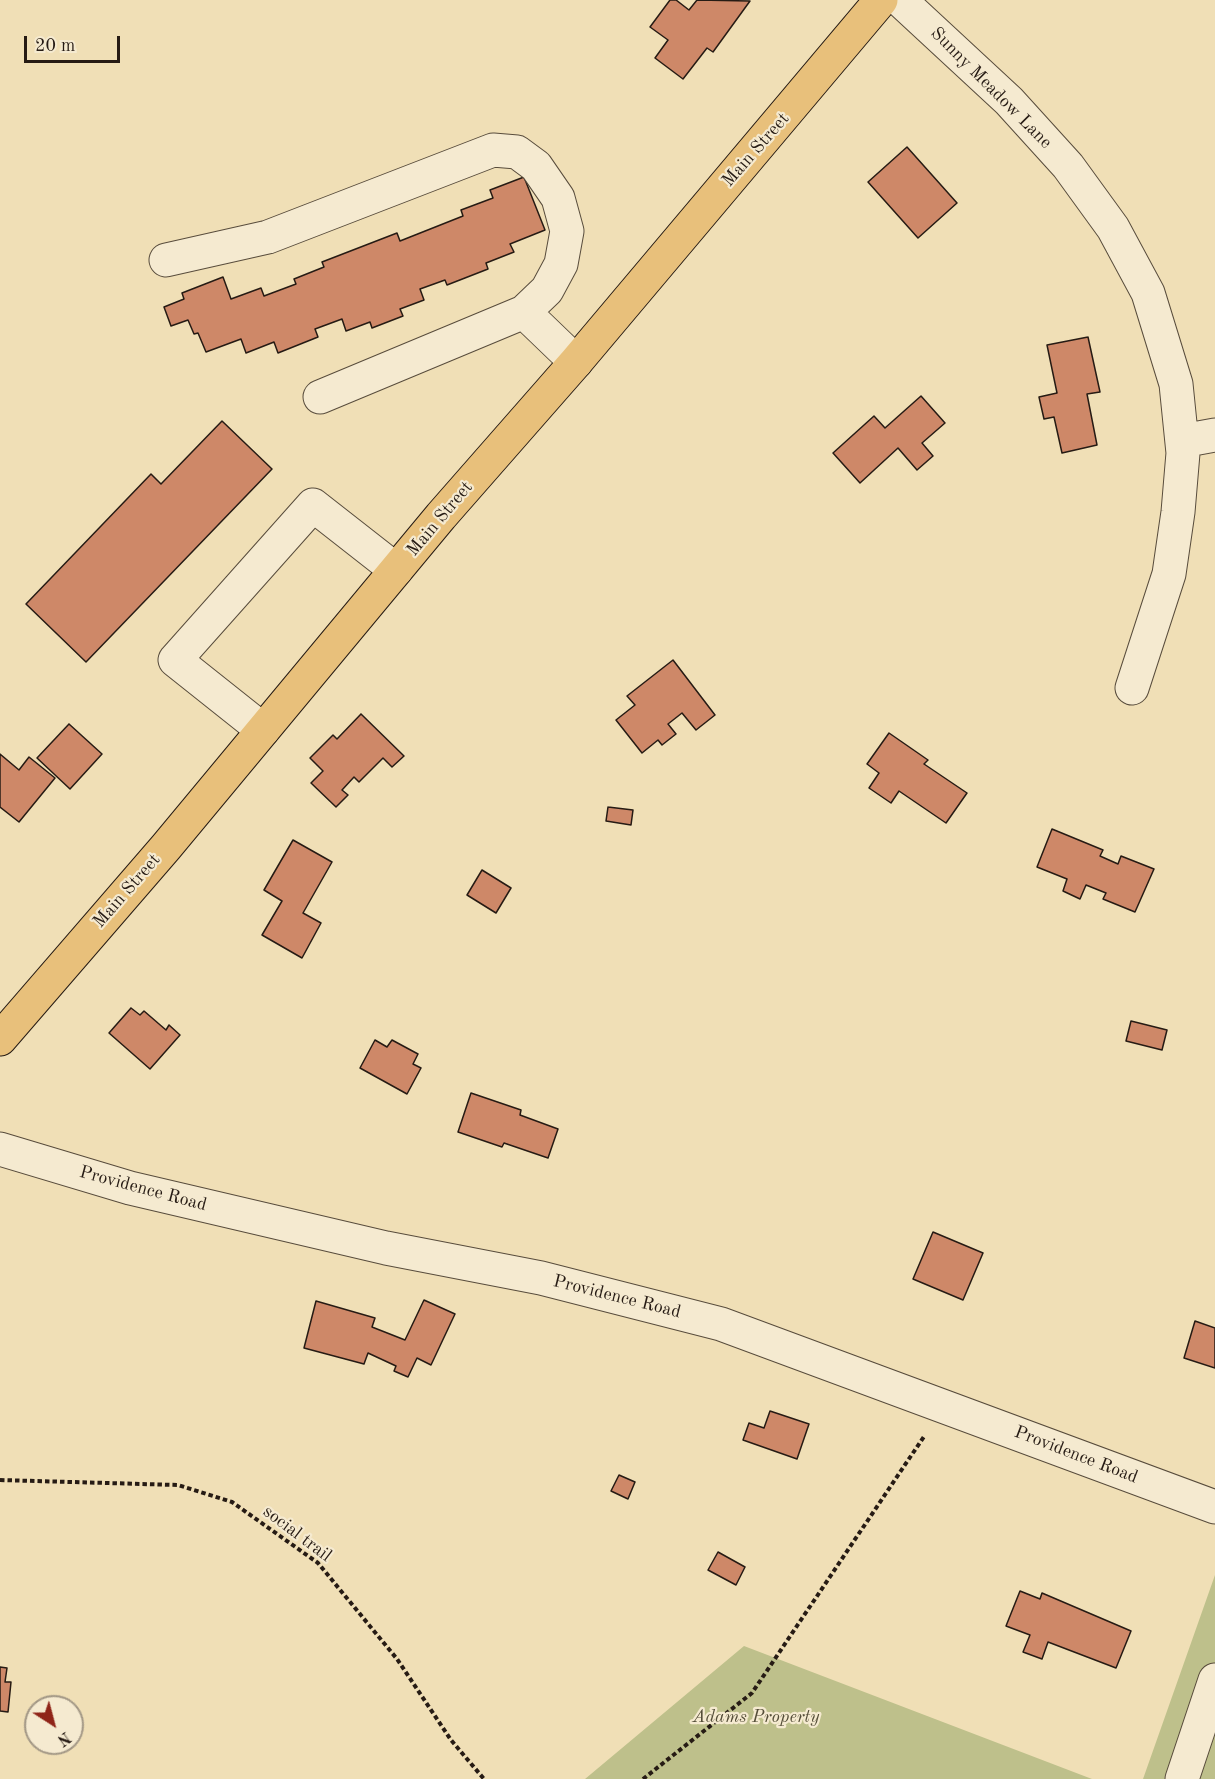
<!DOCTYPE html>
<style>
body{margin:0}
#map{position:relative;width:1215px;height:1779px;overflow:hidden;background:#f0dfb6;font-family:"Old Standard TT",serif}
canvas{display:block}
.north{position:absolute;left:24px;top:1695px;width:60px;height:60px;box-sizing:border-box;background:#f5ead0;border:2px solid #a29785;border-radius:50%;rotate:144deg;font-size:16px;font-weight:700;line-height:24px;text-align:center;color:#261b14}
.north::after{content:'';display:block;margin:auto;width:21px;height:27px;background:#8f2418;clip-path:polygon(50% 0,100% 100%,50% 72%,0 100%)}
.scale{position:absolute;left:24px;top:36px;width:96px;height:27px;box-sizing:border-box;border:3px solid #261b14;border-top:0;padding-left:8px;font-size:18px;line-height:21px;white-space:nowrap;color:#261b14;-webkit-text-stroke:4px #f5ead0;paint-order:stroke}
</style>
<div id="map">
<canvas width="1215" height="1779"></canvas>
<div class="north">N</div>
<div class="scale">20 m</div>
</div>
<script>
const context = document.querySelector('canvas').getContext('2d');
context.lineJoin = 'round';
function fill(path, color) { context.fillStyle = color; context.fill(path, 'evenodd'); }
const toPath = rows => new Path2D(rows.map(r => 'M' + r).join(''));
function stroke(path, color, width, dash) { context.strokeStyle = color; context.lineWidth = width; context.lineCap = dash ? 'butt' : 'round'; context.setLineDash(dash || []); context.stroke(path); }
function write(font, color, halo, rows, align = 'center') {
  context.font = font + ' "Old Standard TT",serif'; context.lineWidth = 4.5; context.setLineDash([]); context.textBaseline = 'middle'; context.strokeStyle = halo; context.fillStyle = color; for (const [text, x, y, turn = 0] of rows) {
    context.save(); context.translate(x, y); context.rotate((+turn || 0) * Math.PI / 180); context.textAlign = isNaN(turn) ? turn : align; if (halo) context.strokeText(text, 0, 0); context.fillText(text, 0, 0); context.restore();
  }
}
fill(toPath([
 [1215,1575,1215,1779,1143,1779],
 [744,1646,1092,1779,585,1779]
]), '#bec08b');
const building = toPath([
 [670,0,676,0,689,10,697,0,750,1,713,52,707,48,683,79,655,58,668,40,650,27,670,0],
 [907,147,957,203,918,238,868,182,907,147],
 [524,177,545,230,510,244,514,252,486,263,488,269,447,285,445,280,420,289,424,300,400,309,403,316,372,328,370,322,346,331,342,319,315,329,318,337,278,353,274,342,246,353,241,339,206,352,198,333,194,334,188,320,171,326,164,307,184,299,182,293,223,277,231,299,261,288,264,296,296,284,294,279,324,267,322,262,397,233,400,241,463,216,461,210,493,198,490,190,524,177],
 [1088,337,1100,392,1087,394,1097,445,1062,453,1054,417,1044,419,1039,397,1057,393,1047,345,1088,337],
 [921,396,945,423,922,443,933,456,917,470,898,448,860,483,833,453,874,416,885,428,921,396],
 [222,421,272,469,86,662,26,604,151,474,161,484,222,421],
 [673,660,715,715,696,730,682,713,668,724,676,734,662,745,658,740,642,753,616,720,635,705,627,696,673,660],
 [361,714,404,756,392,767,383,758,359,782,354,777,342,790,348,795,336,807,311,783,323,771,310,758,333,735,337,739,361,714],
 [69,724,102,754,70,789,37,758,69,724],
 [889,733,928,760,924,764,967,793,946,823,899,791,891,803,869,788,879,773,867,764,889,733],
 [0,754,19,770,29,757,55,778,19,822,0,807,0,754],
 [608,807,633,810,631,825,606,821,608,807],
 [1052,829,1103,850,1100,856,1118,864,1121,856,1154,869,1135,912,1103,899,1106,893,1086,885,1080,899,1063,891,1067,879,1037,867,1052,829],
 [293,840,332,862,303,913,321,923,302,958,262,935,282,901,264,890,293,840],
 [482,870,511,888,496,913,467,895,482,870],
 [131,1008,140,1015,144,1011,166,1030,169,1025,180,1035,150,1069,109,1033,131,1008],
 [1131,1021,1167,1030,1162,1050,1126,1041,1131,1021],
 [375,1040,387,1047,392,1040,418,1054,413,1064,421,1068,407,1094,360,1068,375,1040],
 [471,1093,521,1110,520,1115,558,1129,548,1158,504,1143,502,1147,458,1132,471,1093],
 [933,1232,983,1253,963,1300,913,1279,933,1232],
 [424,1300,455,1314,431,1365,417,1358,408,1377,394,1371,396,1366,368,1353,364,1364,304,1348,316,1301,375,1318,372,1327,405,1340,424,1300],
 [1195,1321,1215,1328,1215,1368,1184,1358,1195,1321],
 [770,1411,809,1424,797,1459,743,1440,749,1423,764,1428,770,1411],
 [619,1475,635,1482,628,1499,611,1491,619,1475],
 [718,1552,745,1567,736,1585,708,1570,718,1552],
 [1020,1591,1040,1599,1042,1593,1131,1631,1116,1668,1048,1642,1042,1659,1023,1652,1030,1635,1006,1626,1020,1591],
 [0,1667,7,1668,5,1682,11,1682,8,1712,0,1711,0,1667]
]);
fill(building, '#ce8868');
stroke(building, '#261b14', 1.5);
const minor = toPath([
 [900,0,1009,101,1068,166,1113,228,1148,293,1176,384,1183,453,1178,512,1169,574,1132,688],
 [166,260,268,237,493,150,517,152,536,166,558,198,567,231,561,264,547,290,524,312,320,397],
 [524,312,576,362],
 [1182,441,1215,435],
 [263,730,175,660,313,505,396,570],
 [0,1149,130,1188,386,1248,541,1278,721,1324,1215,1507],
 [1182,1779,1215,1680]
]);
const major = toPath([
 [0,1039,166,847,441,516,576,362,881,0]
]);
stroke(minor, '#584c3c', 35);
stroke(major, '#261b14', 35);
stroke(toPath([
 [0,1480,178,1485,232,1502,318,1563,397,1659,451,1740,484,1779],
 [643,1779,752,1693,925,1435]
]), '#261b14', 4, [4.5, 3]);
stroke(minor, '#f5ead0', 33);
stroke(major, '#e8c07b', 33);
write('18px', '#261b14', '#f5ead0', [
 ["Sunny Meadow Lane",991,88,45],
 ["Main Street",756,150,-49],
 ["Main Street",440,519,-50],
 ["Main Street",127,891,-49],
 ["Providence Road",143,1189,15],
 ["Providence Road",617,1297,14],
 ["Providence Road",1076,1455,21],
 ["social trail",297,1534,37]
]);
write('italic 18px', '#544d38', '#f5ead0', [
 ["Adams Property",756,1717]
]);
</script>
